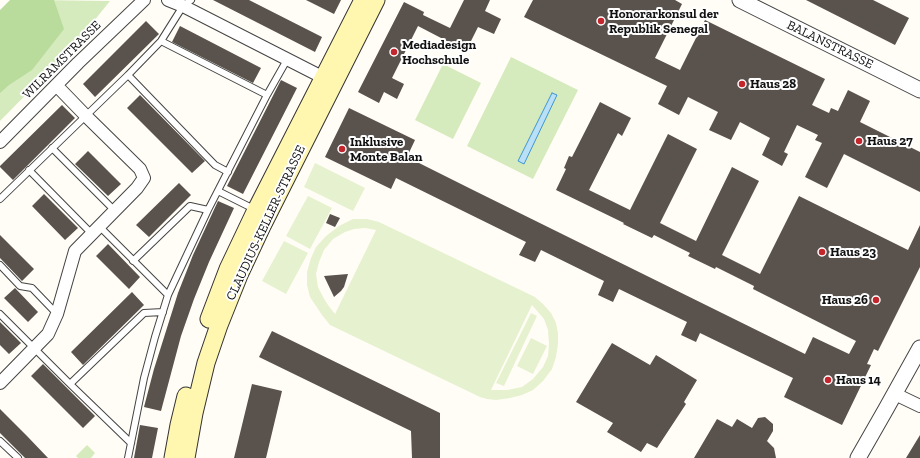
<!DOCTYPE html>
<style>
body{margin:0}
canvas{display:block;background:#fffdf5}
</style>
<canvas width="920" height="458"></canvas>
<script>
const context = document.querySelector('canvas').getContext('2d');
context.lineJoin = 'round';
function fill(path, color) { context.fillStyle = color; context.fill(path, 'evenodd'); }
const toPath = rows => new Path2D(rows.map(r => 'M' + r).join(''));
function stroke(path, color, width, dash) { context.strokeStyle = color; context.lineWidth = width; context.lineCap = dash ? 'butt' : 'round'; context.setLineDash(dash || []); context.stroke(path); }
function write(font, color, halo, rows, align = 'center') {
  context.font = font + ' "Zilla Slab",serif'; context.lineWidth = 4; context.setLineDash([]); context.textBaseline = 'middle'; context.strokeStyle = halo; context.fillStyle = color; for (const [text, x, y, turn = 0] of rows) {
    context.save(); context.translate(x, y); context.rotate((+turn || 0) * Math.PI / 180); context.textAlign = isNaN(turn) ? turn : align; if (halo) context.strokeText(text, 0, 0); context.fillText(text, 0, 0); context.restore();
  }
}
fill(toPath([
 [35,0,110,1,72,48,0,121,0,30],
 [511,57,578,90,533,179,467,146],
 [443,64,481,83,453,139,415,120],
 [87,445,95,453,91,458,78,458,76,456]
]), '#d5ebbd');
fill(toPath([
 [10,0,54,0,64,29,32,70,9,85,0,93,0,10]
]), '#b9dc9c');
fill(toPath([
 [315,163,365,188,353,211,304,187],
 [308,196,332,208,310,249,286,236],
 [353,219,367,219,379,222,535,297,543,304,551,313,556,323,558,333,558,344,556,357,552,369,543,381,533,390,522,395,510,398,496,400,487,399,480,397,330,325,322,315,310,297,307,285,307,272,311,258,316,247,326,236,339,226],
 [365,228,376,230,335,314,328,305,323,297,318,287,316,274,319,262,324,250,333,239,345,232,354,229],
 [532,305,544,319,548,330,549,344,548,356,543,367,533,379,522,387,507,390,491,390],
 [284,241,308,253,286,294,262,281],
 [531,313,537,316,504,386,496,383],
 [531,338,547,346,533,374,517,366]
]), '#e6f2cf');
const water = toPath([
 [552,93,557,95,524,164,518,161,552,93]
]);
fill(water, '#b9e0f7');
stroke(water, '#3f96cf', 1);
fill(toPath([
 [213,0,249,0,322,37,315,52],
 [306,0,341,0,334,14],
 [464,0,490,0,485,11,501,19,494,34,478,27,466,51,418,26,392,78,404,84,397,99,384,92,379,103,358,92,404,2,424,12,423,15,450,28],
 [533,0,675,0,682,4,655,58,680,70,705,20,825,79,812,105,829,113,831,108,838,111,848,90,870,101,860,122,920,152,920,192,844,154,827,188,805,177,822,143,815,140,818,135,797,125,784,152,788,154,782,166,762,155,770,138,740,122,731,140,709,130,718,112,688,97,679,115,658,104,667,86,524,17],
 [806,0,873,0,909,18,895,45],
 [146,21,159,34,95,97,83,84],
 [180,26,261,68,253,83,172,42],
 [281,80,297,88,243,194,227,186],
 [140,95,205,161,192,173,127,108],
 [600,102,631,118,622,136,618,133,589,190,630,210,668,134,697,149,660,223,696,241,732,167,759,181,722,255,760,274,799,196,908,250,920,225,920,267,878,351,874,349,867,364,871,365,842,425,784,397,793,378,700,333,696,342,681,335,687,322,619,289,613,302,598,295,604,281,541,250,535,262,519,255,526,242,396,178,391,189,325,157,349,108,415,140,407,157,473,190,805,354,813,337,849,354,856,341,753,289,754,286,716,267,715,269,688,256,690,253,654,235,652,238,623,224,624,223,556,190,566,169,564,168,569,156,572,157],
 [62,105,75,118,13,180,0,167,0,166],
 [88,151,121,184,108,196,75,164],
 [179,183,191,195,149,237,136,225],
 [44,194,78,228,65,240,32,206],
 [218,201,234,208,209,262,194,299,181,336,161,411,144,407,154,369,178,293,193,255],
 [330,214,340,218,335,227,326,223],
 [0,235,34,269,22,281,0,258],
 [108,244,140,277,129,289,96,256],
 [348,274,344,287,341,291,334,297,324,276],
 [15,288,38,312,28,322,4,298],
 [132,292,144,305,83,365,71,352],
 [0,322,21,343,9,354,0,345],
 [272,331,440,413,440,458,412,458,411,431,259,357],
 [612,343,650,365,656,355,697,380,684,402,686,404,657,448,647,443,641,452,607,432,613,423,576,402],
 [43,364,95,416,83,428,31,376],
 [252,384,282,391,266,458,234,458],
 [0,409,27,436,48,458,25,458,0,433],
 [765,417,773,424,773,431,767,441,774,448,776,458,694,458,717,419,732,427,737,419,752,428,758,418],
 [140,425,158,428,152,458,134,458],
 [920,435,920,458,906,458]
]), '#5a524d');
const service = toPath([
 [161,41,267,95],
 [128,75,215,165,228,172],
 [52,148,114,210],
 [29,170,92,234],
 [218,191,254,209],
 [0,199,128,75,161,41,183,6,191,0],
 [99,226,168,295],
 [133,261,190,206,208,210],
 [0,265,20,286,32,288,57,314],
 [0,314,70,384,131,443],
 [70,384,144,313,163,312],
 [0,441,18,458],
 [128,458,144,378,155,337,168,295,208,210,267,95,288,58]
]);
const minor = toPath([
 [168,0,183,6,330,81],
 [0,142,78,63,144,0],
 [0,383,48,334,57,314,75,251,137,188,144,178,140,169,86,116,56,85],
 [895,394,920,406]
]);
const tertiary = toPath([
 [740,0,920,90],
 [858,458,886,409,920,348]
]);
const secondary = toPath([
 [209,319,228,269,256,210,363,0],
 [173,458,179,425,186,396],
 [186,458,194,413,206,363,219,325,239,275,262,226,376,0]
]);
stroke(service, '#444', 8);
stroke(minor, '#444', 14);
stroke(tertiary, '#444', 17);
stroke(secondary, '#333', 19);
stroke(service, '#fff', 6);
stroke(minor, '#fff', 12);
stroke(tertiary, '#fff', 15);
stroke(secondary, '#fff6b0', 17);
for (const [x, y, r, color] of [
 [601,21,4,"#c4262e"],
 [394,52,4,"#c4262e"],
 [742,84,4,"#c4262e"],
 [859,141,4,"#c4262e"],
 [342,149,4,"#c4262e"],
 [822,252,4,"#c4262e"],
 [876,300,4,"#c4262e"],
 [828,380,4,"#c4262e"]
]) { const dot = new Path2D(); dot.arc(x, y, r, 0, 2 * Math.PI); context.fillStyle = color; context.fill(dot); stroke(dot, '#fff', 1.5); }
write('bold 13px', '#111', '#fff', [
 ["Honorarkonsul der",609,14],
 ["Republik Senegal",609,29],
 ["Mediadesign",402,45],
 ["Hochschule",402,60],
 ["Haus 28",750,84],
 ["Haus 27",867,141],
 ["Inklusive",350,142],
 ["Monte Balan",350,157],
 ["Haus 23",830,252],
 ["Haus 26",868,300,"right"],
 ["Haus 14",836,380]
], 'left');
write('13px', '#111', '#fff', [
 ["BALANSTRASSE",830,45,26],
 ["WILRAMSTRASSE",62,60,-45],
 ["CLAUDIUS-KELLER-STRASSE",266,223,-65]
]);
</script>
